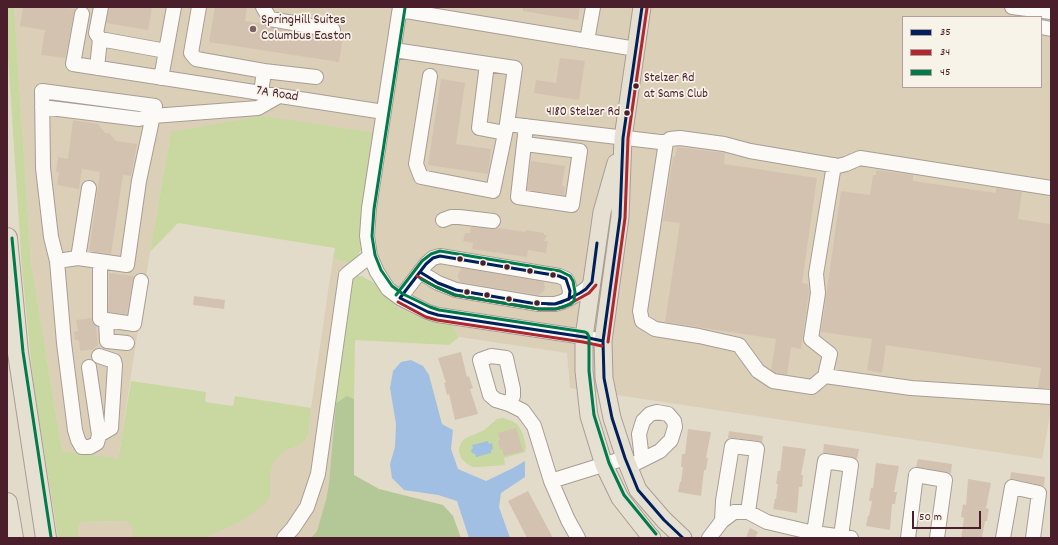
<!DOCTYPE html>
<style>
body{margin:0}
#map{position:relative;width:1058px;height:545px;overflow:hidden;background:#e3dbc9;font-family:Dekko,sans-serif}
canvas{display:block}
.frame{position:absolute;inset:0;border:8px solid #4a1f2b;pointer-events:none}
.legend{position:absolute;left:902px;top:16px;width:140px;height:72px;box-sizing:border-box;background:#f7f3e8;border:1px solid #b29e9c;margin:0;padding:5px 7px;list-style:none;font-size:12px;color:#4a1f2b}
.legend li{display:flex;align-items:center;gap:8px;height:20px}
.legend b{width:20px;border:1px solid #b29e9c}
.scale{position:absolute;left:912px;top:511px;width:69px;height:18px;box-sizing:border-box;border:2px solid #4a1f2b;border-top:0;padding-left:5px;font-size:12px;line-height:14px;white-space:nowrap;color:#4a1f2b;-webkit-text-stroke:3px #f7f3e8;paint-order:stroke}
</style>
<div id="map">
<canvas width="1058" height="545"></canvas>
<div class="frame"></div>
<ul class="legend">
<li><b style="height:5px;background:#00205b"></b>35</li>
<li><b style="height:5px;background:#af272f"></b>34</li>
<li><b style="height:5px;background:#007b4b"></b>45</li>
</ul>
<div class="scale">50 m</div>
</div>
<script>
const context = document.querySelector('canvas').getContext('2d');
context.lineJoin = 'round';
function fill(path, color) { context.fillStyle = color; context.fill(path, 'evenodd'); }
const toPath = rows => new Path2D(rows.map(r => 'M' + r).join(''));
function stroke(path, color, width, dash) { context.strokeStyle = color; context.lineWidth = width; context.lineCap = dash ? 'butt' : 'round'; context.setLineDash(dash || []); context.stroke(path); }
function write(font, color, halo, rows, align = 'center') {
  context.font = font + ' Dekko,sans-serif'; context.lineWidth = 3.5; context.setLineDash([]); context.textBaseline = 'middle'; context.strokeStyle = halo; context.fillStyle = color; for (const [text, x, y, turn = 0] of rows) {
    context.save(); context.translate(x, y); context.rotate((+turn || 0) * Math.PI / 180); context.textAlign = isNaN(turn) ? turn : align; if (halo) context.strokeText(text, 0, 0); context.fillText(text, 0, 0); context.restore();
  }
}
fill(toPath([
 [14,7,1051,7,1051,411,1042,459,570,388,567,353,459,337,452,325,416,316,398,307,385,296,374,283,367,264,363,246,171,132,150,252,118,460,62,451,31,262],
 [903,17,1041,17,1041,87,903,87],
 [333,258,353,264,353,276,336,403,329,483,326,500,317,531,311,538,207,538,270,495,270,474,274,462,283,452,302,444,309,434,311,408],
 [127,521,132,525,132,538,79,538,78,527,80,522]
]), '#dbcfb8');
fill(toPath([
 [7,7,14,7,31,262,62,451,118,459,131,381,206,392,205,402,233,406,235,396,311,408,309,434,302,444,283,452,274,462,270,474,270,495,267,502,245,519,213,534,207,538,132,538,132,526,126,521,81,522,78,527,79,538,58,538,33,381,22,269,7,41],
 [262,116,375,133,363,246,353,264,333,258,335,248,178,223,150,252,171,132],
 [353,276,362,276,374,283,385,296,398,307,416,316,452,325,459,337,449,345,355,340,354,399,347,396,336,403],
 [503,418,512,421,518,425,522,432,526,446,525,452,504,458,505,465,479,467,473,467,467,464,461,458,459,452,459,448,461,443,464,439,484,430,497,419]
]), '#c8d8a0');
fill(toPath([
 [347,396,354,399,354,475,379,489,443,505,453,516,461,538,311,538,317,531,326,500,329,483,336,403]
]), '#b4c796');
fill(toPath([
 [411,360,423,366,429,375,442,424,453,430,451,449,458,469,486,481,513,468,525,461,525,477,501,493,499,507,510,538,469,538,457,501,438,495,404,490,392,478,390,464,395,447,396,424,390,388,393,371,401,362],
 [488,441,489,444,492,443,493,449,491,450,491,453,476,457,475,454,472,453,471,450,473,448,472,445]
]), '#a0bfe3');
fill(toPath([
 [23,7,61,7,75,9,65,58,41,55,45,30,20,26],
 [109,7,152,7,148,30,106,23],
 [215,7,247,7,245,21,264,24,269,27,332,38,336,38,338,36,343,37,339,62,209,42],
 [523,7,580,7,578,20,523,11],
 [560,58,585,61,579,100,534,93,536,80,556,83],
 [441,79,465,83,456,144,491,149,488,174,428,165],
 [73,120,98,124,105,133,110,134,116,141,137,144,131,176,123,175,111,254,89,251,100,172,82,169,79,189,57,185,59,172,56,172,58,157,68,159],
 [677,147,725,153,724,164,817,178,802,283,808,284,809,292,801,349,791,347,787,375,776,373,771,370,776,339,665,322,680,223,663,221,673,157,675,157],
 [531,161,565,166,562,186,565,187,564,195,527,190],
 [876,170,913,175,913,181,996,193,996,188,1022,192,1018,219,1051,224,1051,388,1038,388,1041,368,886,345,882,373,867,370,872,339,821,332,841,191,870,195,873,175,876,175],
 [471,227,492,229,498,228,525,232,526,230,544,233,544,235,547,235,544,241,548,241,546,253,528,250,527,257,472,249,473,243,463,241,465,233,470,233],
 [462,268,544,282,545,288,543,292,538,295,460,282,458,278,458,275,459,272],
 [109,273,134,276,127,314,108,312],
 [194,296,225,300,224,309,193,305],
 [92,318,93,323,96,326,98,346,94,347,94,349,80,351,79,340,75,340,74,332,78,331,76,320],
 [461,352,467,377,469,376,473,388,470,389,478,414,455,420,449,394,447,395,444,383,446,383,438,358],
 [516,428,523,451,504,456,502,449,500,450,498,441,500,440,498,433],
 [688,429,711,432,706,458,708,458,706,470,704,470,701,496,678,492,680,482,681,482,683,467,681,467,682,454,685,454],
 [729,431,763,436,762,443,758,441,733,438,728,438],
 [824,444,859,449,857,459,852,457,826,453,823,453],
 [783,446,806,449,801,475,803,475,802,487,799,487,797,513,773,509,775,499,776,499,778,484,776,484,778,471,780,471],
 [918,459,952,464,951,473,916,467],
 [876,463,899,466,894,492,897,492,895,504,892,504,890,530,866,526,868,516,869,516,872,501,869,501,871,488,873,488],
 [1011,472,1045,477,1044,486,1014,479,1010,479],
 [968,479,991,483,986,508,989,509,987,521,985,521,982,538,961,538,964,518,961,517,963,504,966,505],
 [528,491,553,538,527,538,508,501],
 [750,528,758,532,755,538,746,538]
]), '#d4c2b1');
const minor = toPath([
 [199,7,191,53,196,59,264,71],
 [263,7,270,19,333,30],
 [400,7,369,208,367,236,370,256,377,272,388,289,400,298,428,312,438,315,584,337,603,341],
 [1012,7,1051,12],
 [400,10,636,49],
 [82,14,73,64,384,112],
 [1041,27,1051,29],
 [100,39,96,33,101,7],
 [587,41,593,7],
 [394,50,515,68,507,124,493,191,421,177,416,164,430,76],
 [166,51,174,7],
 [487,64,479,128,505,133],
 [97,68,100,39,166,51,161,78],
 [42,91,155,106,139,181,127,265,78,258,57,261,51,237,43,168,42,91],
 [261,93,264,71,316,77],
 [42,107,139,119,153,116,258,108,279,96],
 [507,124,660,142,666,142,670,139,680,138,724,144,750,151,838,166,846,164,860,158,1051,188],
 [666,142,640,311,642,321,655,329,699,336,739,345,758,371,773,381,812,387,825,376],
 [525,144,580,151,572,205,518,197,526,126],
 [834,165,816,274,818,293,811,339,830,354,825,376,911,388,1051,397],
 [443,220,451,217,459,217,493,221],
 [78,258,89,188],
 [57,261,64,343,75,430,78,440,82,447,90,447,97,443,99,435,89,367],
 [100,261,100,319,134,324,141,281],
 [420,272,438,283,456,290,539,304,555,304,562,302,580,293,586,289,592,282],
 [400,298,426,264,433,258,440,256,559,276,566,279,568,283,570,291,569,299],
 [106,320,107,341,127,343],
 [509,404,513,396,513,389,506,358,491,356,480,360,490,395,496,400,509,404,523,411,534,426,551,481,568,520,578,538],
 [99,435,111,428,115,365,114,361,99,356],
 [628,467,660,451,671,440,675,427,674,421,668,414,657,412,650,414,643,421,639,434,642,460],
 [551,481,625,458],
 [722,521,723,501,732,446,757,449,748,512],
 [814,533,825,461,851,465,841,536],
 [284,538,293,528,307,507,318,474,346,275,370,256],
 [709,538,722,521,734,512,748,512,767,522,814,533,851,538],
 [908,538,916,475,945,480,937,538],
 [1003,538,1012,487,1039,493,1033,538]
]);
const major = toPath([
 [642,7,623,138,620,217,603,341,604,378,612,418,625,458,638,490,664,520,683,538],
 [616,163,602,212,584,337,584,371,589,416,604,465,620,498,649,535,652,538]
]);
const highway = toPath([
 [7,238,18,353,46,538],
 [7,503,13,538]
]);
stroke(minor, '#a89d95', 16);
stroke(major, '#a89d95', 19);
stroke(highway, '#a89d95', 22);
stroke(minor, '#fbfaf7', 14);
stroke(major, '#e6e0d3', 17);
stroke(highway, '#e6e0d3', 20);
stroke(toPath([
 [642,7,623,138,620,217,603,341,604,378,612,418,625,458,638,490,664,520,683,538],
 [420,272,438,283,456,290,531,303,555,304,562,302,580,293,586,289,592,282,597,243],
 [400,298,426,264,433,258,440,256,559,276,566,279,570,291,569,299,555,304,548,304],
 [400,298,428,312,438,315,584,337,603,341]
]), '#00205b', 3);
stroke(toPath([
 [417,276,436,287,455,295,539,309,555,309,564,307,589,293,596,285],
 [398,302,426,317,437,320,583,342,602,346],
 [608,342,625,218,628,138,647,8]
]), '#af272f', 3);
stroke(toPath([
 [405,8,374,209,372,236,375,255,381,270,392,286,403,294,430,307,439,310,585,332,587,333,589,337,589,371,594,415,609,463,624,495,656,534],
 [12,238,23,352,51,537],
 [396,295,422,261,431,254,440,251,560,271,570,276,573,281,575,292,574,301,571,304,556,309,539,309,455,295,436,287,421,279]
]), '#007b4b', 3);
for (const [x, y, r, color] of [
 [253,29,4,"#806162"],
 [636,86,3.5,"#4a1f2b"],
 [627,113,3.5,"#4a1f2b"],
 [460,259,3.5,"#4a1f2b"],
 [483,263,3.5,"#4a1f2b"],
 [507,267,3.5,"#4a1f2b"],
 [530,271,3.5,"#4a1f2b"],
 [553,275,3.5,"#4a1f2b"],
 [467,292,3.5,"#4a1f2b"],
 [487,295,3.5,"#4a1f2b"],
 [509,299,3.5,"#4a1f2b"],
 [537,303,3.5,"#4a1f2b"]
]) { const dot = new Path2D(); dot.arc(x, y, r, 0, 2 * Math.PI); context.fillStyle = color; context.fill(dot); stroke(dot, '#f7f3e8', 1.5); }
write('13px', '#4a1f2b', '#f7f3e8', [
 ["Stelzer Rd",644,79],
 ["at Sams Club",644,95],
 ["4180 Stelzer Rd",620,113,"right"]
], 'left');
write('14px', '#4a1f2b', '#f7f3e8', [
 ["SpringHill Suites",261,21],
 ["Columbus Easton",261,37]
], 'left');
write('14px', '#4a1f2b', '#f7f3e8', [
 ["7A Road",277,95,9]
]);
</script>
